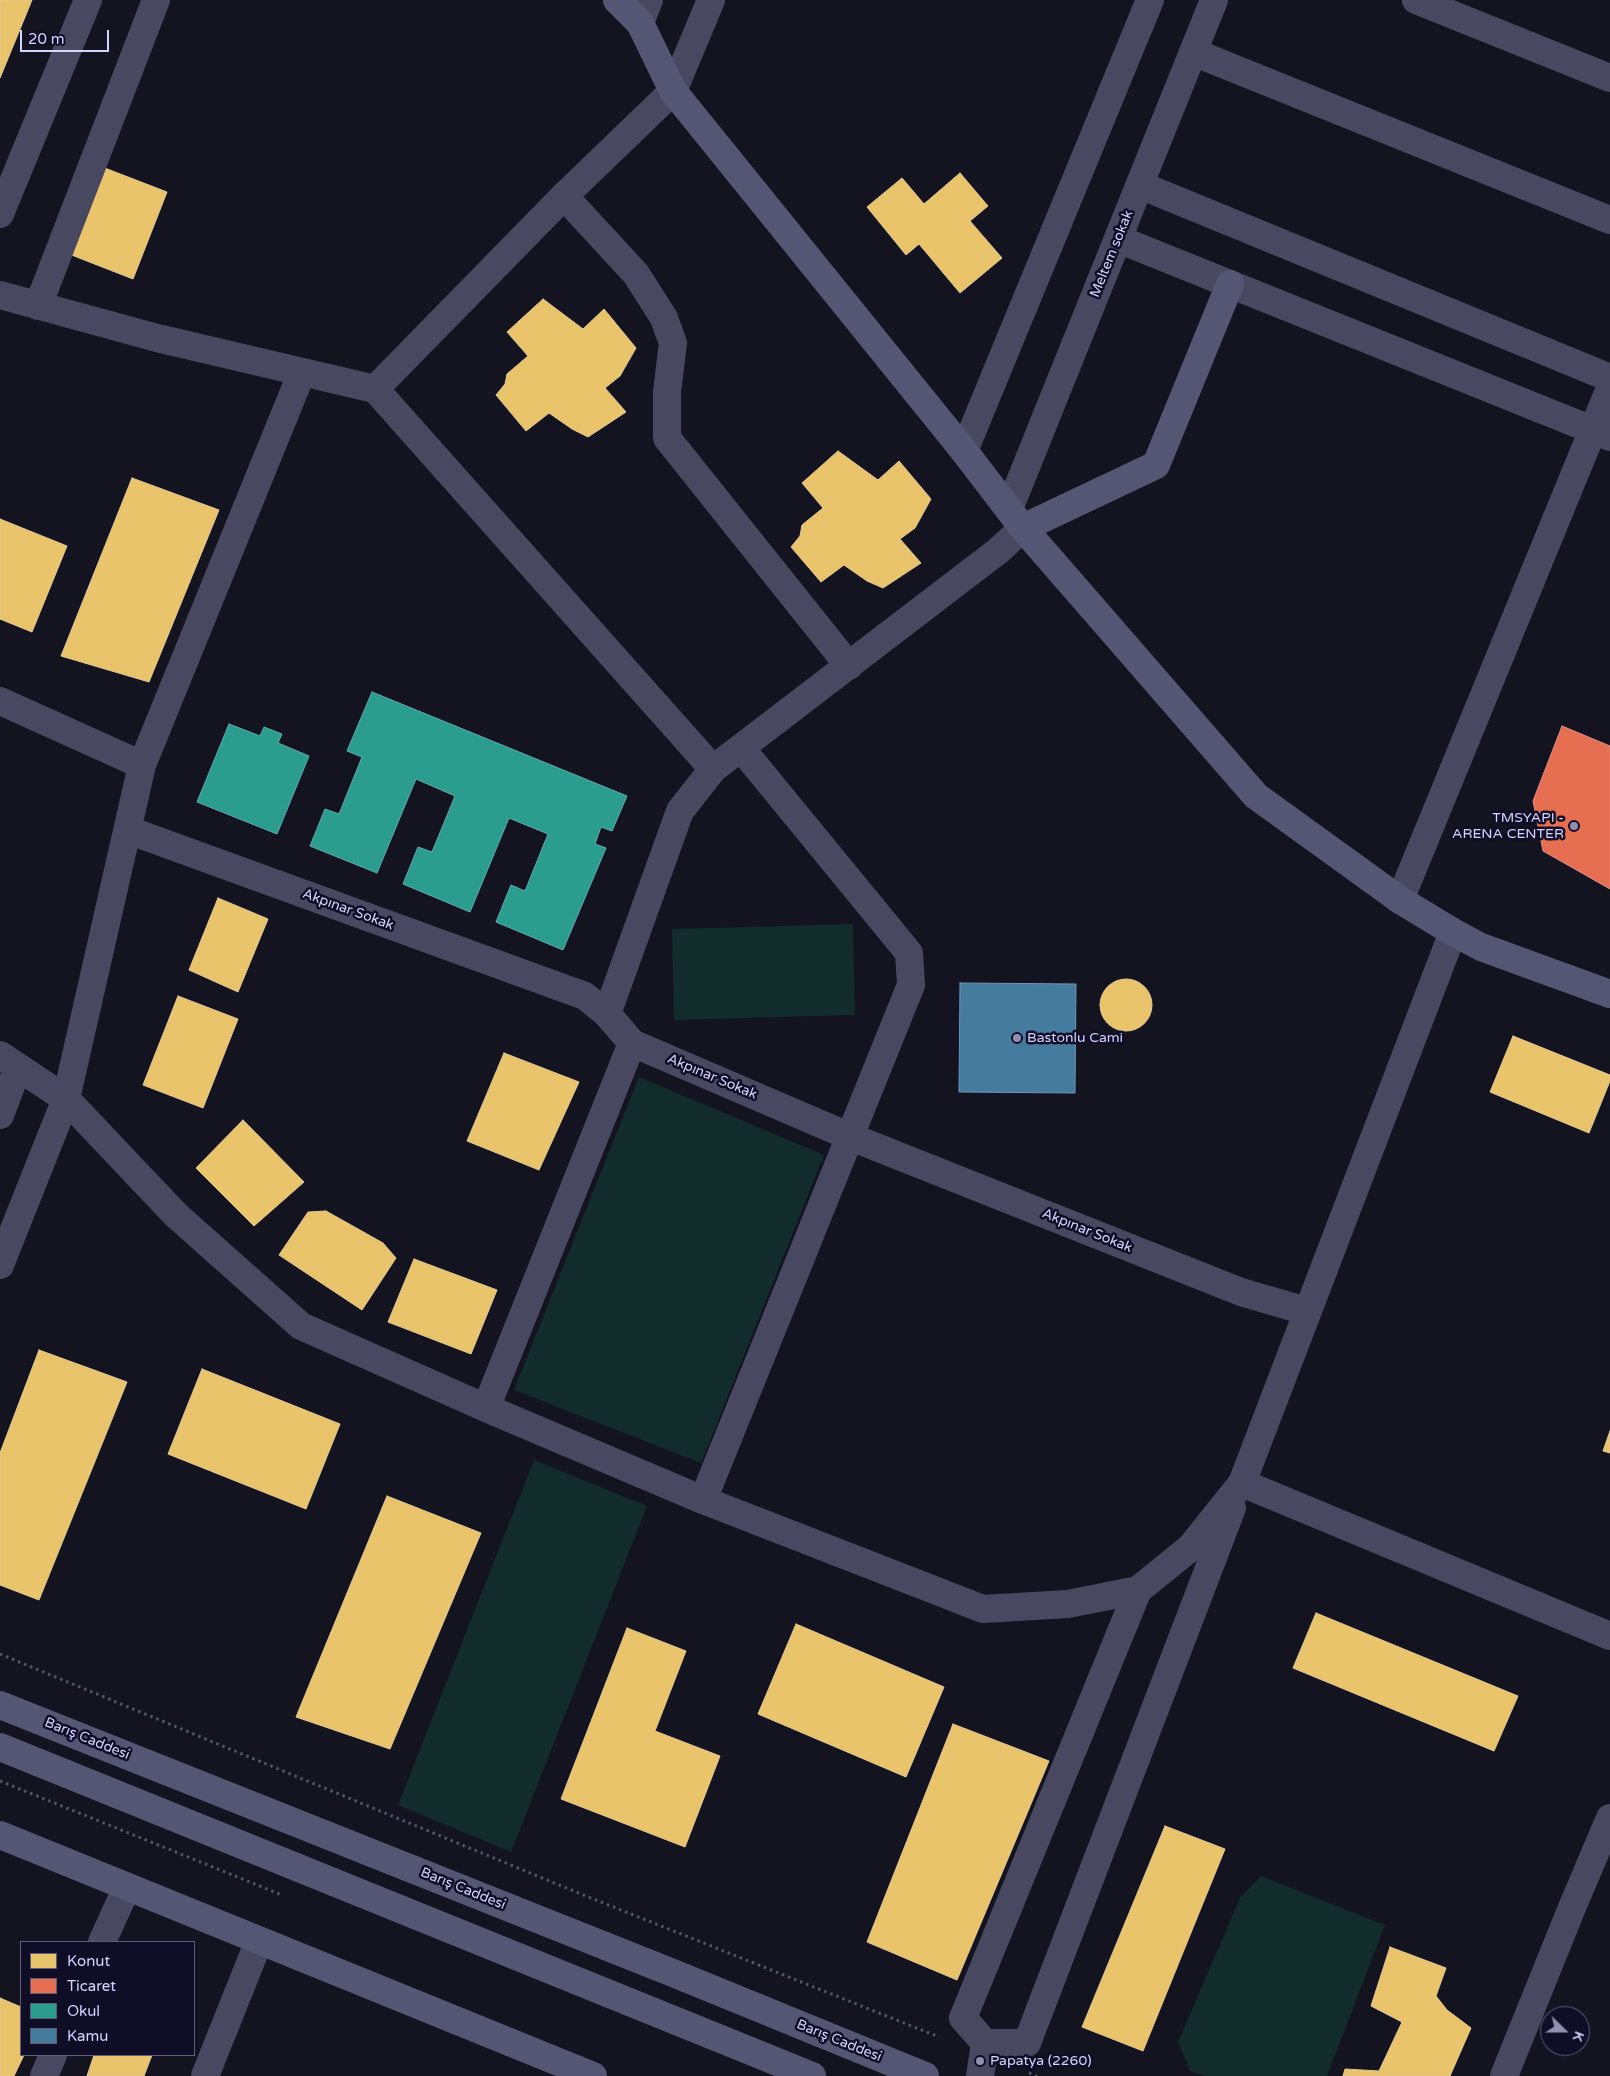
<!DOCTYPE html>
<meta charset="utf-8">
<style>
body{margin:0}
#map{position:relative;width:1610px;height:2076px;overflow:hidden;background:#141420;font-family:"Varela Round",sans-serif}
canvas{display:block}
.legend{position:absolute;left:20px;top:1941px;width:175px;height:115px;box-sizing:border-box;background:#100e26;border:1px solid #5f5d7d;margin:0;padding:6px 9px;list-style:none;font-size:15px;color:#d5d3ff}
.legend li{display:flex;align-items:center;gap:10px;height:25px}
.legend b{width:25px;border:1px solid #5f5d7d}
.north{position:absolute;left:1540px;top:2006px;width:50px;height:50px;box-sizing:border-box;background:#100e26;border:1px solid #5f5d7d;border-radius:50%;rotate:112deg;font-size:14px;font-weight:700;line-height:20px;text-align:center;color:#d5d3ff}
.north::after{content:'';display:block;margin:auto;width:18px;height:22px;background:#9190b1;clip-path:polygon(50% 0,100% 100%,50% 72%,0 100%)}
.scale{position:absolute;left:20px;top:30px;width:89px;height:22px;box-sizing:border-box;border:2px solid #d5d3ff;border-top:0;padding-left:6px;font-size:15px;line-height:18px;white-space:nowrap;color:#d5d3ff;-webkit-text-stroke:4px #100e26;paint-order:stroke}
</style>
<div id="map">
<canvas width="1610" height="2076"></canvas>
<ul class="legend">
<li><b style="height:14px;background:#e9c46a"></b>Konut</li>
<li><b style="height:14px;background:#e76f51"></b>Ticaret</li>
<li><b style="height:14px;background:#2a9d8f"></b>Okul</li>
<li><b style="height:14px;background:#457b9d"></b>Kamu</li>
</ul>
<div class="north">K</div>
<div class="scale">20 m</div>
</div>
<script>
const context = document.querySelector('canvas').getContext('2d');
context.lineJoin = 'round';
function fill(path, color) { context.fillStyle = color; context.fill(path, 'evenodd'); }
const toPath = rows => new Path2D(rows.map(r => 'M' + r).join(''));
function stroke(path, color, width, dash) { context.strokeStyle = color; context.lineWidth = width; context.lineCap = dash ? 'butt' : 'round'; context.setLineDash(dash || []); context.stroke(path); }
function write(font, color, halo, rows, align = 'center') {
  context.font = font + ' "Varela Round",sans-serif'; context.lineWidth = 5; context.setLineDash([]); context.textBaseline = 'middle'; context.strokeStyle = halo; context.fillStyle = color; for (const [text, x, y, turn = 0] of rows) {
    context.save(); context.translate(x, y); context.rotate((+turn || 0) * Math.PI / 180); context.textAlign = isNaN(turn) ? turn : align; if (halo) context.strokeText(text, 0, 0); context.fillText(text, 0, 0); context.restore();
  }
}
fill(toPath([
 [853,924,855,1015,674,1020,672,929],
 [639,1077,824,1155,701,1463,514,1390],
 [534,1460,647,1506,511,1852,398,1805],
 [1261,1876,1385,1925,1327,2076,1205,2076,1190,2071,1178,2042,1240,1898]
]), '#112c2b');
const homes = toPath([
 [0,0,32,0,0,78,0,0],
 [102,167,167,192,133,279,69,254,102,167],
 [960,173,988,206,970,221,1002,258,960,293,919,244,906,255,867,207,902,178,924,204,960,173],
 [543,299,583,329,604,309,636,348,620,376,605,388,626,412,588,437,572,429,549,413,526,431,496,395,505,384,507,374,528,356,507,332,543,299],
 [838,451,878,480,899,461,931,499,915,528,900,539,921,563,883,588,867,581,844,565,821,582,791,547,800,536,802,525,823,508,802,483,838,451],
 [132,478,219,510,149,682,61,656,132,478],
 [0,519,67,546,32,632,0,619,0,519],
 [218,898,268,919,238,992,189,970,218,898],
 '1100 1005a26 26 0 1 1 52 0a26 26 0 1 1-52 0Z',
 [178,996,238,1019,203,1108,143,1085,178,996],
 [1513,1036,1610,1075,1610,1081,1589,1133,1490,1092,1513,1036],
 [504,1053,579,1082,539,1170,467,1141,504,1053],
 [243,1120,304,1182,254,1226,196,1168,243,1120],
 [326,1211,383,1243,396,1258,362,1310,279,1255,308,1212,326,1211],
 [414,1259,497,1290,471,1354,388,1322,414,1259],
 [39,1350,127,1382,39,1600,0,1585,0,1453,39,1350],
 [202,1369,340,1424,306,1509,168,1454,202,1369],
 [1610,1431,1610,1453,1603,1451,1610,1431],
 [387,1496,481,1533,390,1749,296,1717,387,1496],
 [1316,1613,1518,1696,1494,1751,1293,1668,1316,1613],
 [796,1624,944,1687,906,1777,758,1714,796,1624],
 [627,1628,686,1651,655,1731,720,1756,685,1847,561,1799,627,1628],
 [953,1724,1049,1761,957,1980,867,1942,953,1724],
 [1165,1826,1225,1849,1143,2051,1082,2027,1165,1826],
 [1390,1947,1446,1968,1436,1996,1447,2010,1471,2028,1450,2076,1343,2076,1345,2069,1379,2071,1402,2022,1371,2006,1390,1947],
 [0,1998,21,2007,21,2055,24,2055,14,2076,0,2076,0,1998],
 [94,2055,152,2055,144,2076,87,2076,94,2055]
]);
fill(homes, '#e9c46a');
stroke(homes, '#e3c897', 1);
const shops = toPath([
 [1562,726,1610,746,1610,889,1543,851,1533,801,1562,726]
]);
fill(shops, '#e76f51');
stroke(shops, '#e28d85', 1);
const schools = toPath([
 [372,692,627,796,612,831,601,827,595,844,606,848,563,950,496,922,511,885,525,891,548,834,509,818,470,912,403,884,418,847,432,852,455,796,416,779,377,873,310,846,325,809,339,814,362,757,347,751,372,692],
 [229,724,260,736,264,727,282,734,278,743,309,756,277,834,197,802,229,724]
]);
fill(schools, '#2a9d8f');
stroke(schools, '#5dadb1', 1);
const public = toPath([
 [960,983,1076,984,1075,1093,959,1092,960,983]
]);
fill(public, '#457b9d');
stroke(public, '#7095ba', 1);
stroke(toPath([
 [0,1654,581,1894,939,2037],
 [0,1781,282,1895],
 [1029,2073,1037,2076]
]), '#495b68', 3, [2.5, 4]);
stroke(toPath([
 [711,0,673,91,564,196,375,389,713,769,998,551,1023,528],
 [1416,0,1610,78],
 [640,23,649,0],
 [1193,52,1610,220],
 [1140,185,1610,378],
 [564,196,636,274,664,318,673,343,667,392,667,438,849,666],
 [0,214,88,0],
 [1118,239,1610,437],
 [0,295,157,338,375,389],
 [38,306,156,0],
 [964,451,1150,0],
 [1009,509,1214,0],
 [0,701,142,765],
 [128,830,585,996,607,1014,632,1043,851,1137,1241,1292,1306,1311],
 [1400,900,1610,388],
 [1453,932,1242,1483,1610,1636],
 [607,1014,680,811,713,769],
 [632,1043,486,1408,703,1500,983,1609,1068,1604,1138,1590,1190,1548,1242,1483],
 [0,1055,66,1099,176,1215,301,1326,486,1408],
 [0,1115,18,1067],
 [0,1265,66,1099,142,765,302,372],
 [703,1500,911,985,909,953,741,748],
 [1138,1590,963,2018,985,2043,1027,2043,1232,1508],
 [102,1942,127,1887],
 [44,2076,53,2055],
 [205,2076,259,1941],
 [980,2076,985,2043],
 [1504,2076,1571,1910,1610,1818]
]), '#484961', 28);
stroke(toPath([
 [617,0,640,23,673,91,964,451,1023,528,1256,796,1400,900,1453,932,1481,947,1610,994],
 [1023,528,1156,465,1230,284],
 [0,1705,673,1973,925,2076],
 [0,1747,812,2076],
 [0,1835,593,2076]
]), '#555674', 28);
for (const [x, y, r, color] of [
 [1574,826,5,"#9190b1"],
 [1017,1038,5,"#9190b1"],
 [980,2061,5,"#9190b1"]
]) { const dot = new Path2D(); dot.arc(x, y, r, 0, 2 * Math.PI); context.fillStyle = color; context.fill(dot); stroke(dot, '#100e26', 2); }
write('14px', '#d5d3ff', '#100e26', [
 ["Meltem sokak",1112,254,-68],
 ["Akpınar Sokak",348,910,20],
 ["Akpınar Sokak",712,1077,23],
 ["Akpınar Sokak",1087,1231,22],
 ["Barış Caddesi",87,1739,22],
 ["Barış Caddesi",463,1889,22],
 ["Barış Caddesi",839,2041,22]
]);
write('14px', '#d5d3ff', '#100e26', [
 ["TMSYAPI -",1564,818,"right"],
 ["ARENA CENTER",1564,834,"right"],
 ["Bastonlu Cami",1027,1038],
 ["Papatya (2260)",990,2061]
], 'left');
</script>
